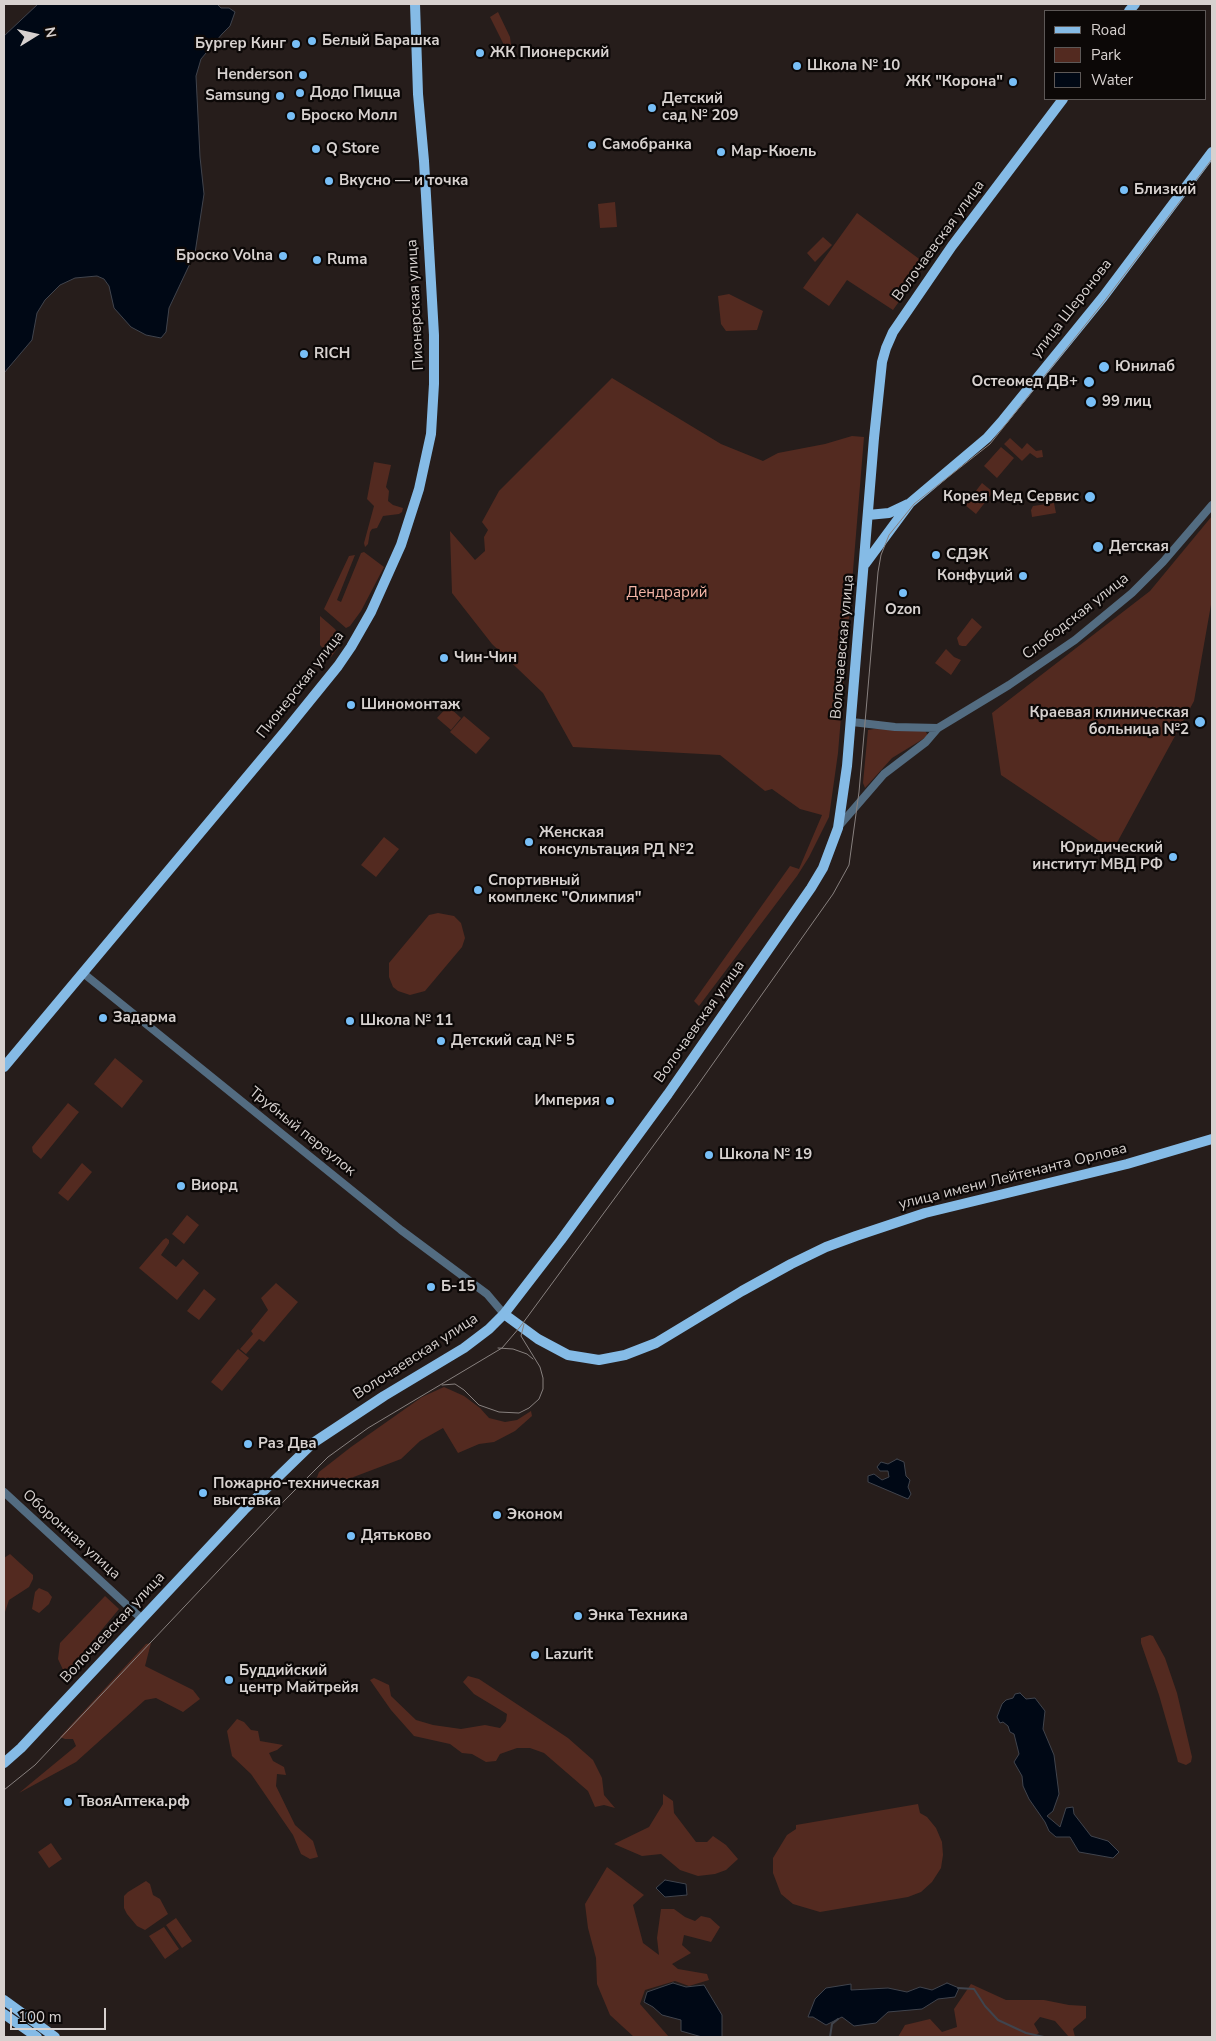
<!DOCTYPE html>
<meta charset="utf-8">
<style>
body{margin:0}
#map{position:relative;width:1216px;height:2041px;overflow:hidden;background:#261d1b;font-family:"Nunito Sans",sans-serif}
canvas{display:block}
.frame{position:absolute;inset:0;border:5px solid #d7d1cf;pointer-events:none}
.legend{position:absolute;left:1044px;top:10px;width:162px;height:90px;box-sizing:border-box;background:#0c0807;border:1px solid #5d5857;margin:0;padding:6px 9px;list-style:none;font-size:15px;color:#d7d1cf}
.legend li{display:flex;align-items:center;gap:10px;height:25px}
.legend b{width:25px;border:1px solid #5d5857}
.north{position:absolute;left:10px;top:10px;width:50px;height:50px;-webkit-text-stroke:4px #0c0807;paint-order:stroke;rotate:80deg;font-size:14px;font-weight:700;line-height:20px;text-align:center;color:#d7d1cf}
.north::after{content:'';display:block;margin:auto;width:18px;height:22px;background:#d7d1cf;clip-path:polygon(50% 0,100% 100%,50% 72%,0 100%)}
.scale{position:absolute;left:10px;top:2008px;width:96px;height:22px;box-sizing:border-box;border:2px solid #d7d1cf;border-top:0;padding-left:6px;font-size:15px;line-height:18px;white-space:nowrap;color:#d7d1cf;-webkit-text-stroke:4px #0c0807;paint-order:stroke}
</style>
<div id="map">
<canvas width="1216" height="2041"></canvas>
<div class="frame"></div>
<ul class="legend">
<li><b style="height:6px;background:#85bbe6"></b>Road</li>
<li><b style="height:14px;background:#532a20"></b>Park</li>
<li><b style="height:14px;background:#000815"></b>Water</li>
</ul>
<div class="north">N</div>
<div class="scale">100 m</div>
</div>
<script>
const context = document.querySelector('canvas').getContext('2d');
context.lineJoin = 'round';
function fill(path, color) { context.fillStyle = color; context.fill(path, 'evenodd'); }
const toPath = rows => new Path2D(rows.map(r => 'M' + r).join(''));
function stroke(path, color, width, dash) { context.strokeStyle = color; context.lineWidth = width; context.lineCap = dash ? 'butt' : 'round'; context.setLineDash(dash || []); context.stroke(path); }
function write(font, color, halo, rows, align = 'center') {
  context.font = font + ' "Nunito Sans",sans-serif'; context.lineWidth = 4.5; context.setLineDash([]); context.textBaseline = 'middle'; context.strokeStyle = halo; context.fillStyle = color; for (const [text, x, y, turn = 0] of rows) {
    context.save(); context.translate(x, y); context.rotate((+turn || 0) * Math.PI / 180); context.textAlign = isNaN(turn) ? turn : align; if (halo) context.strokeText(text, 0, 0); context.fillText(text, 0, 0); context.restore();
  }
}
fill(toPath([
 [498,12,510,37,512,53,511,55,509,55,490,17],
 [615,202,617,227,600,228,598,204],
 [857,213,926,264,893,310,847,280,829,306,803,288],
 [823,237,832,245,815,262,807,253],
 [729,294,763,311,757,330,726,331,721,324,718,296],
 [612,378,721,444,763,461,778,453,825,444,852,436,864,437,838,753,829,817,809,857,797,876,699,1006,694,1001,790,866,799,869,822,815,800,809,772,789,765,791,720,755,573,747,543,693,492,644,452,593,450,531,475,560,485,551,484,537,488,530,482,522,499,491],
 [1010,438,1022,449,1027,443,1036,451,1042,450,1043,457,1037,458,1030,453,1022,461,1004,444],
 [1001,447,1014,458,997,478,984,466],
 [374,462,391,465,386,487,389,491,388,501,393,505,403,508,402,512,399,514,383,516,377,528,372,529,370,532,368,544,365,547,364,543,374,506,367,499],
 [982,483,993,492,976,514,965,505],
 [1054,503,1056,513,1032,517,1031,510,1033,506],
 [1212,516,1212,599,1194,701,1113,850,1001,775,992,713,1150,591],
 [364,552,384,567,361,611,350,626,346,628,324,609,349,556,355,555,337,600,341,602,361,553],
 [320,616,335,629,340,637,340,645,331,657,320,645],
 [972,618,982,627,966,646,962,646,959,645,957,638],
 [946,649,954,657,961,660,951,675,935,663],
 [448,706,461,718,451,730,437,718],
 [464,716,490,738,476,754,450,732],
 [874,729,925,730,928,736,892,758,865,788,863,783,868,730],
 [384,837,399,849,376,877,361,865],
 [438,913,454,916,461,923,465,938,462,947,425,991,410,995,398,991,393,987,389,977,389,963,429,915],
 [115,1058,143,1081,122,1108,94,1084],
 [68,1103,79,1112,41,1159,33,1152,32,1147],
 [82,1163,92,1172,68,1201,58,1193],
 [187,1215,199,1225,184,1244,172,1234],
 [166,1238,169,1240,169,1243,161,1255,176,1267,183,1259,199,1273,177,1300,139,1268,163,1240],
 [276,1283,298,1302,264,1342,259,1339,246,1354,240,1349,253,1334,251,1331,268,1310,261,1298],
 [204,1289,216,1299,199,1320,187,1311],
 [238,1349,249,1358,222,1391,211,1382],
 [444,1387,464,1396,480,1408,489,1418,505,1422,517,1420,531,1411,532,1416,515,1431,494,1442,479,1444,458,1453,443,1428,420,1441,401,1459,351,1478,313,1488,319,1472,351,1447,422,1397],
 [10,1554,33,1575,33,1579,29,1587,9,1600,4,1615,4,1558],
 [39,1588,48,1592,52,1597,49,1604,39,1613,32,1609,35,1592],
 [105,1596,119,1609,65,1674,58,1659,60,1643],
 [1150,1635,1153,1636,1165,1658,1177,1693,1192,1757,1191,1762,1186,1765,1178,1762,1177,1758,1159,1695,1141,1643,1141,1638],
 [151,1643,145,1666,193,1690,200,1699,183,1712,156,1698,145,1700,76,1762,19,1793,76,1746,73,1739,65,1739,60,1737,146,1644],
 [468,1676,479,1679,568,1738,593,1760,602,1778,604,1795,615,1808,604,1805,595,1807,588,1791,544,1753,530,1748,517,1748,500,1754,496,1761,486,1762,472,1754,462,1753,450,1744,414,1736,391,1710,370,1680,374,1678,389,1685,391,1696,416,1720,433,1725,461,1729,485,1725,500,1728,506,1721,507,1714,474,1694,463,1682],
 [237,1719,244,1722,251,1730,258,1731,260,1741,283,1745,277,1750,269,1753,273,1761,284,1767,286,1775,277,1774,276,1786,295,1825,313,1841,318,1857,310,1859,301,1854,293,1835,251,1774,232,1756,227,1731],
 [663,1794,673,1801,674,1813,696,1842,707,1842,713,1836,726,1845,738,1859,726,1870,715,1874,698,1876,680,1870,661,1854,642,1856,614,1844,649,1827,663,1804],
 [918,1804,920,1813,927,1817,936,1828,942,1842,943,1855,941,1868,932,1882,921,1892,908,1897,820,1912,793,1904,781,1894,773,1873,773,1858,787,1835,796,1829,796,1825],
 [51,1843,62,1859,49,1868,38,1852],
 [607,1867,644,1895,633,1905,643,1943,659,1955,657,1938,661,1909,674,1909,685,1917,695,1921,701,1916,710,1918,720,1927,711,1942,684,1935,682,1945,691,1953,672,1964,678,1969,707,1974,709,1980,689,1986,675,1981,645,1990,640,2004,669,2037,634,2037,610,2015,597,1984,596,1958,588,1928,585,1904],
 [146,1881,150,1884,153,1895,160,1899,168,1914,145,1930,137,1926,127,1914,124,1908,124,1896,128,1892],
 [176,1918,192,1941,182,1948,166,1925],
 [164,1927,179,1949,165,1959,149,1936],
 [971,1984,1006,2000,1044,2000,1069,2005,1086,2006,1086,2018,1073,2029,1075,2037,1069,2037,1055,2021,1040,2017,1034,2024,1039,2033,1032,2037,898,2037,905,2025,930,2019,942,2032,957,2027,954,2009]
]), '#532a20');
const water = toPath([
 [38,4,217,4,221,8,229,8,235,12,230,26,222,34,201,59,196,76,200,157,204,194,195,253,169,308,166,332,161,338,146,335,131,327,114,308,109,286,104,279,97,276,75,278,60,285,45,300,37,313,32,340,4,373,4,36,38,4],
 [897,1459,904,1462,906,1476,910,1480,908,1487,911,1494,908,1499,868,1482,868,1476,874,1474,882,1480,889,1477,888,1471,880,1471,877,1467,881,1462,888,1464,897,1459],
 [1020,1693,1026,1699,1035,1698,1045,1711,1043,1729,1054,1755,1059,1794,1053,1811,1047,1816,1060,1827,1066,1808,1073,1807,1074,1814,1091,1836,1108,1841,1119,1852,1113,1858,1079,1852,1070,1837,1056,1837,1049,1831,1045,1822,1029,1799,1023,1786,1022,1776,1014,1762,1019,1754,1014,1734,1010,1732,1008,1726,1003,1722,1000,1723,997,1717,1002,1704,1006,1700,1013,1698,1015,1694,1020,1693],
 [665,1880,686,1884,687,1895,665,1897,656,1888,665,1880],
 [673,1983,686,1987,704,1985,722,2015,722,2037,702,2037,681,2031,681,2020,662,2015,653,2007,644,2002,647,1992,673,1983],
 [947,1983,959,1988,955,1997,938,1999,922,2009,888,2012,876,2023,854,2026,842,2017,826,2025,813,2017,808,2017,815,1999,826,1988,851,1984,851,1990,888,1988,907,1992,920,1987,932,1990,947,1983]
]);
fill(water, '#000815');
stroke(water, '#40444d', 1);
stroke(toPath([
 [958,1988,974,1989,985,2006,998,2020,1026,2033,1044,2037],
 [830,2037,832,2024,838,2019],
 [1092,2037,1100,2037]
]), '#40444d', 2);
stroke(toPath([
 [852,722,895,727,938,728],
 [839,826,884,774,926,742,938,728,1009,685,1075,640,1132,593,1163,562,1212,505],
 [83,973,401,1230,487,1294,504,1314],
 [4,1492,142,1619]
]), '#536c81', 8);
stroke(toPath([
 [1129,11,1135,4],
 [868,515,889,513,908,504],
 [865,564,910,503,987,438,1003,420,1103,297,1212,152],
 [4,1067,287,729,338,666,351,647,371,612,401,545,419,489,431,434,434,384,434,335,424,161,418,94,415,4],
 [504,1314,538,1339,568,1355,599,1360,625,1355,656,1343,742,1291,791,1264,826,1247,856,1236,925,1213,1127,1164,1212,1139],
 [4,1763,21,1748,49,1718,244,1510,313,1443,384,1396,464,1348,489,1329,504,1314,561,1240,668,1094,811,888,823,868,838,828,847,766,874,438,882,362,886,348,893,332,952,246,1063,99],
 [4,2000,55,2037],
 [4,2014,37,2037]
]), '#85bbe6', 10);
stroke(toPath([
 [498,1348,513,1349,527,1354,533,1359],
 [442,1385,455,1384,464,1390,479,1405,499,1412,519,1413,529,1408,539,1399,543,1389,543,1378,540,1367,521,1336,524,1324],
 [4,1790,35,1765,285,1500,328,1457,368,1428,502,1348,520,1327,695,1089,833,894,849,865,859,792,878,572,881,555,889,535,914,504,990,444,1106,299,1212,159]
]), '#88817f', 1);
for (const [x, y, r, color] of [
 [312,41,5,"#78bff7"],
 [296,44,5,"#78bff7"],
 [480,53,5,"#78bff7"],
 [797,66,5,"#78bff7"],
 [303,75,5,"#78bff7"],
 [1013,82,5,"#78bff7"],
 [300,93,5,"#78bff7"],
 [280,96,5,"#78bff7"],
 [652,108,5,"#78bff7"],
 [291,116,5,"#78bff7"],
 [592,145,5,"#78bff7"],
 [316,149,5,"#78bff7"],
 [721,152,5,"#78bff7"],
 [329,181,5,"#78bff7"],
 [1124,190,5,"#78bff7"],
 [283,256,5,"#78bff7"],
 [317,260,5,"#78bff7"],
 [304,354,5,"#78bff7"],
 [1104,367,6,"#78bff7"],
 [1089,382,6,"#78bff7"],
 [1091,402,6,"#78bff7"],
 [1090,497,6,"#78bff7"],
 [1098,547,6,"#78bff7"],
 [936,555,5,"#78bff7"],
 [1023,576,5,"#78bff7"],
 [903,593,5,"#78bff7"],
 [444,658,5,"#78bff7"],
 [351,705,5,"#78bff7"],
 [1200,722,6,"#78bff7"],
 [529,842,5,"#78bff7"],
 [1173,857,5,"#78bff7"],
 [478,890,5,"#78bff7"],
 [103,1018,5,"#78bff7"],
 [350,1021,5,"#78bff7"],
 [441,1041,5,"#78bff7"],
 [610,1101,5,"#78bff7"],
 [709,1155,5,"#78bff7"],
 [181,1186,5,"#78bff7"],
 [431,1287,5,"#78bff7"],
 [248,1444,5,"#78bff7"],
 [203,1493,5,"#78bff7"],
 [497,1515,5,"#78bff7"],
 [351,1536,5,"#78bff7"],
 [578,1616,5,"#78bff7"],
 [535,1655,5,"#78bff7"],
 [229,1680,5,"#78bff7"],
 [68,1802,5,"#78bff7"]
]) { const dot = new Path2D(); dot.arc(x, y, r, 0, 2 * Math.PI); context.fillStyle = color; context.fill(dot); stroke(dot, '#0c0807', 2); }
write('bold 15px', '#d7d1cf', '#0c0807', [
 ["Белый Барашка",322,41],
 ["Бургер Кинг",286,44,"right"],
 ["ЖК Пионерский",490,53],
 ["Школа № 10",807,66],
 ["Henderson",293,75,"right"],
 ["ЖК \"Корона\"",1003,82,"right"],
 ["Додо Пицца",310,93],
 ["Samsung",270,96,"right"],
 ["Детский",662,99],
 ["сад № 209",662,116],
 ["Броско Молл",301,116],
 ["Самобранка",602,145],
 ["Q Store",326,149],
 ["Мар-Кюель",731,152],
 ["Вкусно — и точка",339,181],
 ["Близкий",1134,190],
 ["Броско Volna",273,256,"right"],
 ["Ruma",327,260],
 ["RICH",314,354],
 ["Юнилаб",1115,367],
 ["Остеомед ДВ+",1078,382,"right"],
 ["99 лиц",1102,402],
 ["Корея Мед Сервис",1079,497,"right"],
 ["Детская",1109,547],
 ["СДЭК",946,555],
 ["Конфуций",1013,576,"right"],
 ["Ozon",903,610,"center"],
 ["Чин-Чин",454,658],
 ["Шиномонтаж",361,705],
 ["Краевая клиническая",1189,713,"right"],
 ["больница №2",1189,730,"right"],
 ["Женская",539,833],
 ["консультация РД №2",539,850],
 ["Юридический",1163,848,"right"],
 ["институт МВД РФ",1163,865,"right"],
 ["Спортивный",488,881],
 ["комплекс \"Олимпия\"",488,898],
 ["Задарма",113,1018],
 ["Школа № 11",360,1021],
 ["Детский сад № 5",451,1041],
 ["Империя",600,1101,"right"],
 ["Школа № 19",719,1155],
 ["Виорд",191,1186],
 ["Б-15",441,1287],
 ["Раз Два",258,1444],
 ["Пожарно-техническая",213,1484],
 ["выставка",213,1501],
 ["Эконом",507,1515],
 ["Дятьково",361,1536],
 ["Энка Техника",588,1616],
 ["Lazurit",545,1655],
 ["Буддийский",239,1671],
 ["центр Майтрейя",239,1688],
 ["ТвояАптека.рф",78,1802]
], 'left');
write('15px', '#d7d1cf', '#0c0807', [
 ["Волочаевская улица",939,241,-54],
 ["Пионерская улица",416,305,-93],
 ["улица Шеронова",1072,309,-52],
 ["Слободская улица",1076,617,-38],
 ["Волочаевская улица",843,647,-85],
 ["Пионерская улица",301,685,-52],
 ["Волочаевская улица",700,1022,-55],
 ["Трубный переулок",302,1132,39],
 ["улица имени Лейтенанта Орлова",1013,1177,-14],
 ["Волочаевская улица",416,1357,-33],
 ["Оборонная улица",71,1535,42],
 ["Волочаевская улица",113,1628,-47]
]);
write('15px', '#f6b6a7', '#0c0807', [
 ["Дендрарий",667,593]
]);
</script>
